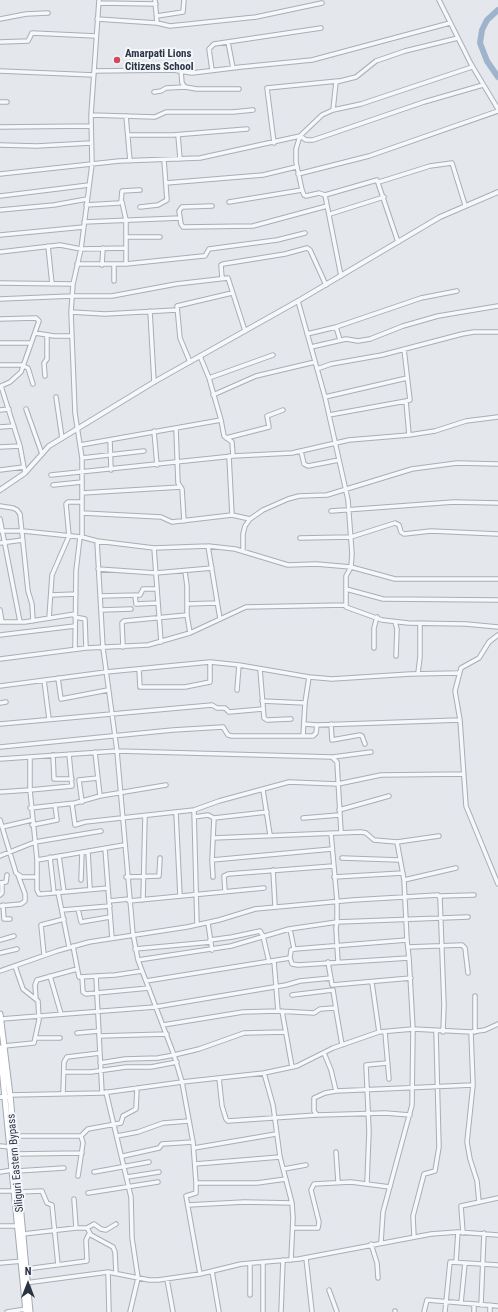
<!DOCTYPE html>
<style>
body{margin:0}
#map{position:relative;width:498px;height:1312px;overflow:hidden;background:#e4e7ec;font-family:"Roboto Condensed",sans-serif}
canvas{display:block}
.north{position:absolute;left:8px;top:1264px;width:40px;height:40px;-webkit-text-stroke:3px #f4f6f9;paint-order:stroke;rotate:0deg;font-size:11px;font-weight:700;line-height:16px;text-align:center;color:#2b3445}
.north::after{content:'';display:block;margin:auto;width:14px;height:18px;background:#2b3445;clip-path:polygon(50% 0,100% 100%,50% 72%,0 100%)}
</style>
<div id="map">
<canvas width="498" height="1312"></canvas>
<div class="north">N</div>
</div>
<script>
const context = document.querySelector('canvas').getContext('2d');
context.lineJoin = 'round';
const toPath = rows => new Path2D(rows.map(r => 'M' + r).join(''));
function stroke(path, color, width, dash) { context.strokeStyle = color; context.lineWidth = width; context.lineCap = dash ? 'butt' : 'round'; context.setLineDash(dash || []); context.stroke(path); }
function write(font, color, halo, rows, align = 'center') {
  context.font = font + ' "Roboto Condensed",sans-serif'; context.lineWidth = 4; context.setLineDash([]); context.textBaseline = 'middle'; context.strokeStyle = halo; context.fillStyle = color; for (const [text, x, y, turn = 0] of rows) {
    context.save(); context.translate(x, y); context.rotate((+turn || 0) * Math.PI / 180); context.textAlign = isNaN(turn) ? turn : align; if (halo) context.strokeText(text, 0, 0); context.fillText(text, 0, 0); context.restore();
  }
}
stroke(toPath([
 [498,10,487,20,482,30,480,43,487,61,498,77]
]), '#9fb4cc', 6);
const minor = toPath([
 [99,0,91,115,92,164,81,249,73,284,71,312,75,413,82,458,82,537,97,541,154,548,208,546,235,549,288,565,316,564,351,567,395,579,498,579],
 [155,0,157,23],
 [439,0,471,64,498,109],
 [99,3,156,4],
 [157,16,183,12,184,0],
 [0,19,26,14,48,13],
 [97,19,157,23,170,26,256,17,322,3],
 [0,42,28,41,32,33,96,36],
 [228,42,233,68],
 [212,70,209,49,214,44,321,28],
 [0,71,94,75],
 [94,71,173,70,192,73,241,67,312,60,450,23],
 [181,71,182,83,185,87,197,89,239,89],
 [154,92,161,91,166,88,185,87],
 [0,102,7,102],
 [333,110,361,104,472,67],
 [91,115,155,117,166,112,233,112,253,110],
 [126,116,130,161],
 [0,127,91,126],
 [128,135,173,135,247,129],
 [178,135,180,159],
 [300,136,306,140,313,140,424,102,483,85],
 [274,143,267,88,338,81],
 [0,145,37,146,91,143],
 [0,174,119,161,200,158,300,136],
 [298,174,369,156,498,111],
 [379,182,430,166,452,163,465,205],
 [166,183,263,175,296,167],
 [325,195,377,180,398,242],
 [0,196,89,185],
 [122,202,126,220,126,264],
 [229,202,302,190],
 [86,205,119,203,121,202,122,191,140,190],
 [212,206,182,207,179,211,181,224,183,227,253,226,327,206],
 [140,207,158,205,167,200,164,160],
 [0,210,54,205,87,199],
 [330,214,384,197],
 [84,222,180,218],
 [0,235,84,227],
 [126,237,160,237],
 [48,246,52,284],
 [0,252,60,245,81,249,126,248],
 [77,264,126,264,203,256,205,256,209,249,277,240,305,233],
 [102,265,103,248],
 [341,276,325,195,319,193,306,196,304,195,302,190,296,162,296,149,300,136,322,115,333,110,336,82,356,77,376,61,405,51,458,38],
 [222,278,221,265,223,264,285,254,307,248,310,250,326,285],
 [114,281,114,264],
 [0,283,73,284],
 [0,299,72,296,112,296,176,284,228,278,245,331],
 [298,301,325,397,348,500,352,554,351,567,346,576,346,607,382,620,408,623,466,624,498,627],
 [150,311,154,382],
 [71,312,105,314,177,310],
 [0,319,36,318,39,321,21,372,10,382,1,386,20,446,25,473],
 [336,327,340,340],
 [35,333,54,336,71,336],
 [307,334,336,327,421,298,457,291],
 [0,343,30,343],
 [311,347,346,339,358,341,370,339,403,326,438,316,498,306],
 [404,349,410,400,406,401,409,435],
 [200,356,209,378,221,420,224,436,232,442,233,456],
 [190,362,180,338,177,306,232,293],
 [0,365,23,365],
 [23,366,28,368,33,384],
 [317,369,331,364,382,355,462,334,474,332,498,332],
 [45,376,44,363,47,359,47,336],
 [209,378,273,355],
 [213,395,256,376,315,362],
 [56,397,62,438],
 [325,397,407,378],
 [26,409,42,454],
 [0,410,9,409],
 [329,415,406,401],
 [0,427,14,426],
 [176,428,178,483,182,489,184,521],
 [154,431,157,465],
 [226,438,269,427,267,416,283,410],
 [110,440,111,470],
 [80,445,221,420],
 [0,447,20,446],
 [301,451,304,464,308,466,339,460],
 [229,456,232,515,250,519],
 [82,458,144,451],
 [0,470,24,467],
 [51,475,233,456,292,453,349,440,409,435,435,431,466,421,498,417],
 [53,485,82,482],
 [82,493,181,487],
 [0,506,13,508,17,510,20,514,28,591,32,604,33,621],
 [331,511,454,502,498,503],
 [82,513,161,517,172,522,232,515],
 [0,519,20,622],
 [1,531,23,531,81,537],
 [300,538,351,537,395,523,399,525,401,532,404,534,431,531,498,534],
 [97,541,103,648,117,751,133,934,138,960,174,1055,182,1082,264,1073,297,1066,333,1048,379,1032,413,1029,471,1032,485,1030,498,1024],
 [0,543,23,540],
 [208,546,220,619],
 [154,548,161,642],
 [243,550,243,534,245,526,250,519,263,510,288,499,299,496,327,495,412,469,457,463,498,464],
 [98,569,156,573,212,568],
 [185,571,187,586,187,615,190,633],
 [346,589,383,599,498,600],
 [51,595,76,594],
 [135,595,136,604,158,603],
 [100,596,140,595,143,589,157,589],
 [187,604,216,603],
 [0,610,2,622],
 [101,610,131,609],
 [75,617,85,619,86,648],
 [49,618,52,575,69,536,66,504,68,502,82,502],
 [0,622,25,622,75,614],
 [395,622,397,629,396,656],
 [0,635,75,626],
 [498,635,489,642,479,658,461,668,455,691,460,720,466,806,498,884],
 [123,647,122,623,124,621,187,615],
 [374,648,374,628,377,617],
 [75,649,76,571,80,537],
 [0,659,86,648,148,645,190,633,246,607,345,605],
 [139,669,140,687,185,687,210,682,210,662],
 [260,669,264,718,267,720,291,719],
 [418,673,420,657,420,623],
 [58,678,61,699,108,690],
 [44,680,49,719],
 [0,686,106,672,210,662,239,665,309,677,332,679,410,674,458,673],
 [237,690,239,665],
 [262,701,305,703,309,677],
 [0,703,6,702],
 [0,724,212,705,217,708,225,708,229,712,263,709],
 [304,724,317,725],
 [331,724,332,740,360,735,362,736,365,744],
 [303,736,305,703],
 [0,747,173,730,223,727,228,735,232,736,313,736,316,733,317,725,460,720],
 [95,752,100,796],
 [69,754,72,786,30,790,37,860,37,890,39,894,42,894,108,888,112,938],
 [53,755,54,779,72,779],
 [333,757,371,752],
 [0,759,117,751,332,757,337,762,341,832],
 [263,790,270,835],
 [0,792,30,790,30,757],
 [82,802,79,780,98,778],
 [72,804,75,825,85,822,194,810,197,925],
 [30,808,75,803,100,796,166,785],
 [194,810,219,801,289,782,338,784,381,775,464,774],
 [339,810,389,796],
 [176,813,180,896],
 [194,817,208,815,214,818,267,812],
 [214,818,212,860,332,849],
 [303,818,339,815],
 [0,820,16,873,22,877,37,877],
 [32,825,57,820,55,805],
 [2,827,32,820],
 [331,833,337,901,337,922,336,928,338,962],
 [213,838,361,832,366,833,374,840,397,842,404,880,407,940,409,958,413,1029,412,1105,383,1212,381,1242],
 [397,842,439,836],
 [105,848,108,888],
 [88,851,90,889],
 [0,856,35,842,101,831],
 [59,856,64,892],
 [50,857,54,893],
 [342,858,399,860],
 [37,860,124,845],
 [212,860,213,877],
 [273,870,275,906],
 [126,877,159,876,160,858],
 [334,877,403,873],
 [81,880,82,852],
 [404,880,456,868],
 [0,883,6,882,7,875],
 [225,891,224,876,228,874,333,866],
 [58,892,69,947],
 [0,895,2,893,2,883],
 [440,896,474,895],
 [143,900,145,816],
 [109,901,129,899],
 [129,901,264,888],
 [3,905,4,919,10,919],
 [0,906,21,904,25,901,25,894,18,875],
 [78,909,81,922,110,917],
 [62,910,110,906],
 [208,923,212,950],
 [290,929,294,949],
 [0,940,14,936],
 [210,940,232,937,260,931,263,936,269,962],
 [407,940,295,949,291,950,290,958,292,964,298,965,409,958],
 [73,946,79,977,115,975,142,971],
 [408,947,462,945,465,948,468,973],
 [135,949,211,942],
 [0,953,17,949],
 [44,955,41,925,64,919],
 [138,960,231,946,289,929,337,922,468,917],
 [274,961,278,1011],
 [328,962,332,985,411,978],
 [0,971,57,951,89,942,187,927,219,920,255,909,353,900,438,895,440,898,444,1005,443,1032],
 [50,976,61,1014],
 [96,976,102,1093],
 [82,977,83,992,86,994,149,988],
 [146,981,290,958],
 [372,983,379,1032],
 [333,990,336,1009],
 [292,995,333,990],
 [475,996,475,1032],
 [36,999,35,985,37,980,77,969],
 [282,1011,292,1067],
 [1,1019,155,1007,286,985,300,981,331,978],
 [163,1025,243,1012,278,1011,314,1013,320,1009,334,1008,336,1010,342,1045],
 [385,1032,389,1079],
 [471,1032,473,1085,467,1142,470,1159,477,1181,479,1202],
 [77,1033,99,1031],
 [99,1036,167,1034],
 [35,1038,60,1038],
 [4,1046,34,1043,39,1020,38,1001,23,989,15,966],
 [324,1053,331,1070,336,1091],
 [100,1063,125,1059,158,1058,174,1055,199,1049,244,1033,285,1032],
 [64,1072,91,1072,126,1067,151,1067,177,1062],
 [264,1073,273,1105,280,1157,292,1203,293,1218,291,1260],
 [219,1078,222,1106,226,1119,228,1121,317,1115,385,1113,410,1115],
 [106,1092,131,1197,132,1238,138,1278,130,1312],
 [63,1094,64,1062,67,1057,100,1053],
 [10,1095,102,1093,182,1082,193,1142,196,1183,196,1193,186,1196,200,1274],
 [317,1115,314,1111,314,1098,325,1093,336,1091,473,1085],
 [13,1136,81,1136,83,1143,78,1176],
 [81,1136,88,1129,121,1123,123,1116,136,1109,137,1088],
 [117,1136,138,1132,163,1123,189,1121],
 [0,1146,11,1147],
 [194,1148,276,1134],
 [336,1152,338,1182],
 [15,1154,82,1153],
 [123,1156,159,1148,162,1144,193,1142],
 [195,1164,280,1157],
 [284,1169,306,1165],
 [17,1171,64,1168],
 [0,1172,13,1170],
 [94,1172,149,1162],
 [127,1177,159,1172],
 [196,1183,257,1183,286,1179],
 [367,1183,369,1131,366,1065,387,1063],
 [0,1191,15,1191],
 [19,1192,42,1191,47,1203,52,1205,58,1265],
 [88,1193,158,1182],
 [188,1205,244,1202,292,1203],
 [0,1226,18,1226],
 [76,1228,87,1228,91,1235,113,1247,115,1252,116,1273],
 [87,1228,94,1224,101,1229,106,1230,116,1224],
 [293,1228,318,1228,319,1222,311,1190,314,1184,351,1182,390,1187],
 [463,1233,461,1206,498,1198],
 [23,1234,76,1228,74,1199],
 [414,1237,413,1216,424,1174,435,1171,439,1147,436,1031],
 [371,1244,377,1263,378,1278],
 [306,1258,312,1312],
 [456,1262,458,1232],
 [0,1263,23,1261],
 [250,1263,250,1295],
 [26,1269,87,1261,86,1240,89,1234],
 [212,1271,219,1312],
 [108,1272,109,1312],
 [167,1279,173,1312],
 [25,1283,108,1272,149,1280,158,1280,200,1274,241,1264,299,1259,431,1234,458,1232,498,1235],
 [329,1290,337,1312],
 [461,1303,465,1263],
 [481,1305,484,1233],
 [395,1311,395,1312],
 [7,1312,26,1309],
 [263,1312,263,1262],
 [281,1312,283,1260],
 [424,1312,427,1300,498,1306],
 [445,1312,450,1262,498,1265],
 [474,1312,474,1304],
 [490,1312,490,1305]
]);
const tertiary = toPath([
 [0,490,25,473,49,446,154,382,298,301,440,217,498,192],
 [0,1097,8,1097]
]);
const primary = toPath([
 [0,1014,10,1095,30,1312],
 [0,1048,26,1312]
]);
stroke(minor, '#a9aeb7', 5.5);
stroke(tertiary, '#a9aeb7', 6);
stroke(primary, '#a3abb8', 7);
stroke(minor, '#f7f8fa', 3.5);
stroke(tertiary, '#f7f8fa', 4);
stroke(primary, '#fff', 5);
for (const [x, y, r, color] of [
 [117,60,4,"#d1495b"]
]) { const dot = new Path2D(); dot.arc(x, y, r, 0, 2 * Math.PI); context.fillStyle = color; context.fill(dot); stroke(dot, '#f4f6f9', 1.5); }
write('bold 11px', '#2b3445', '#f4f6f9', [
 ["Amarpati Lions",125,54],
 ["Citizens School",125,67]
], 'left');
write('11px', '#2b3445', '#f4f6f9', [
 ["Siliguri Eastern Bypass",16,1163,-95]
]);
</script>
